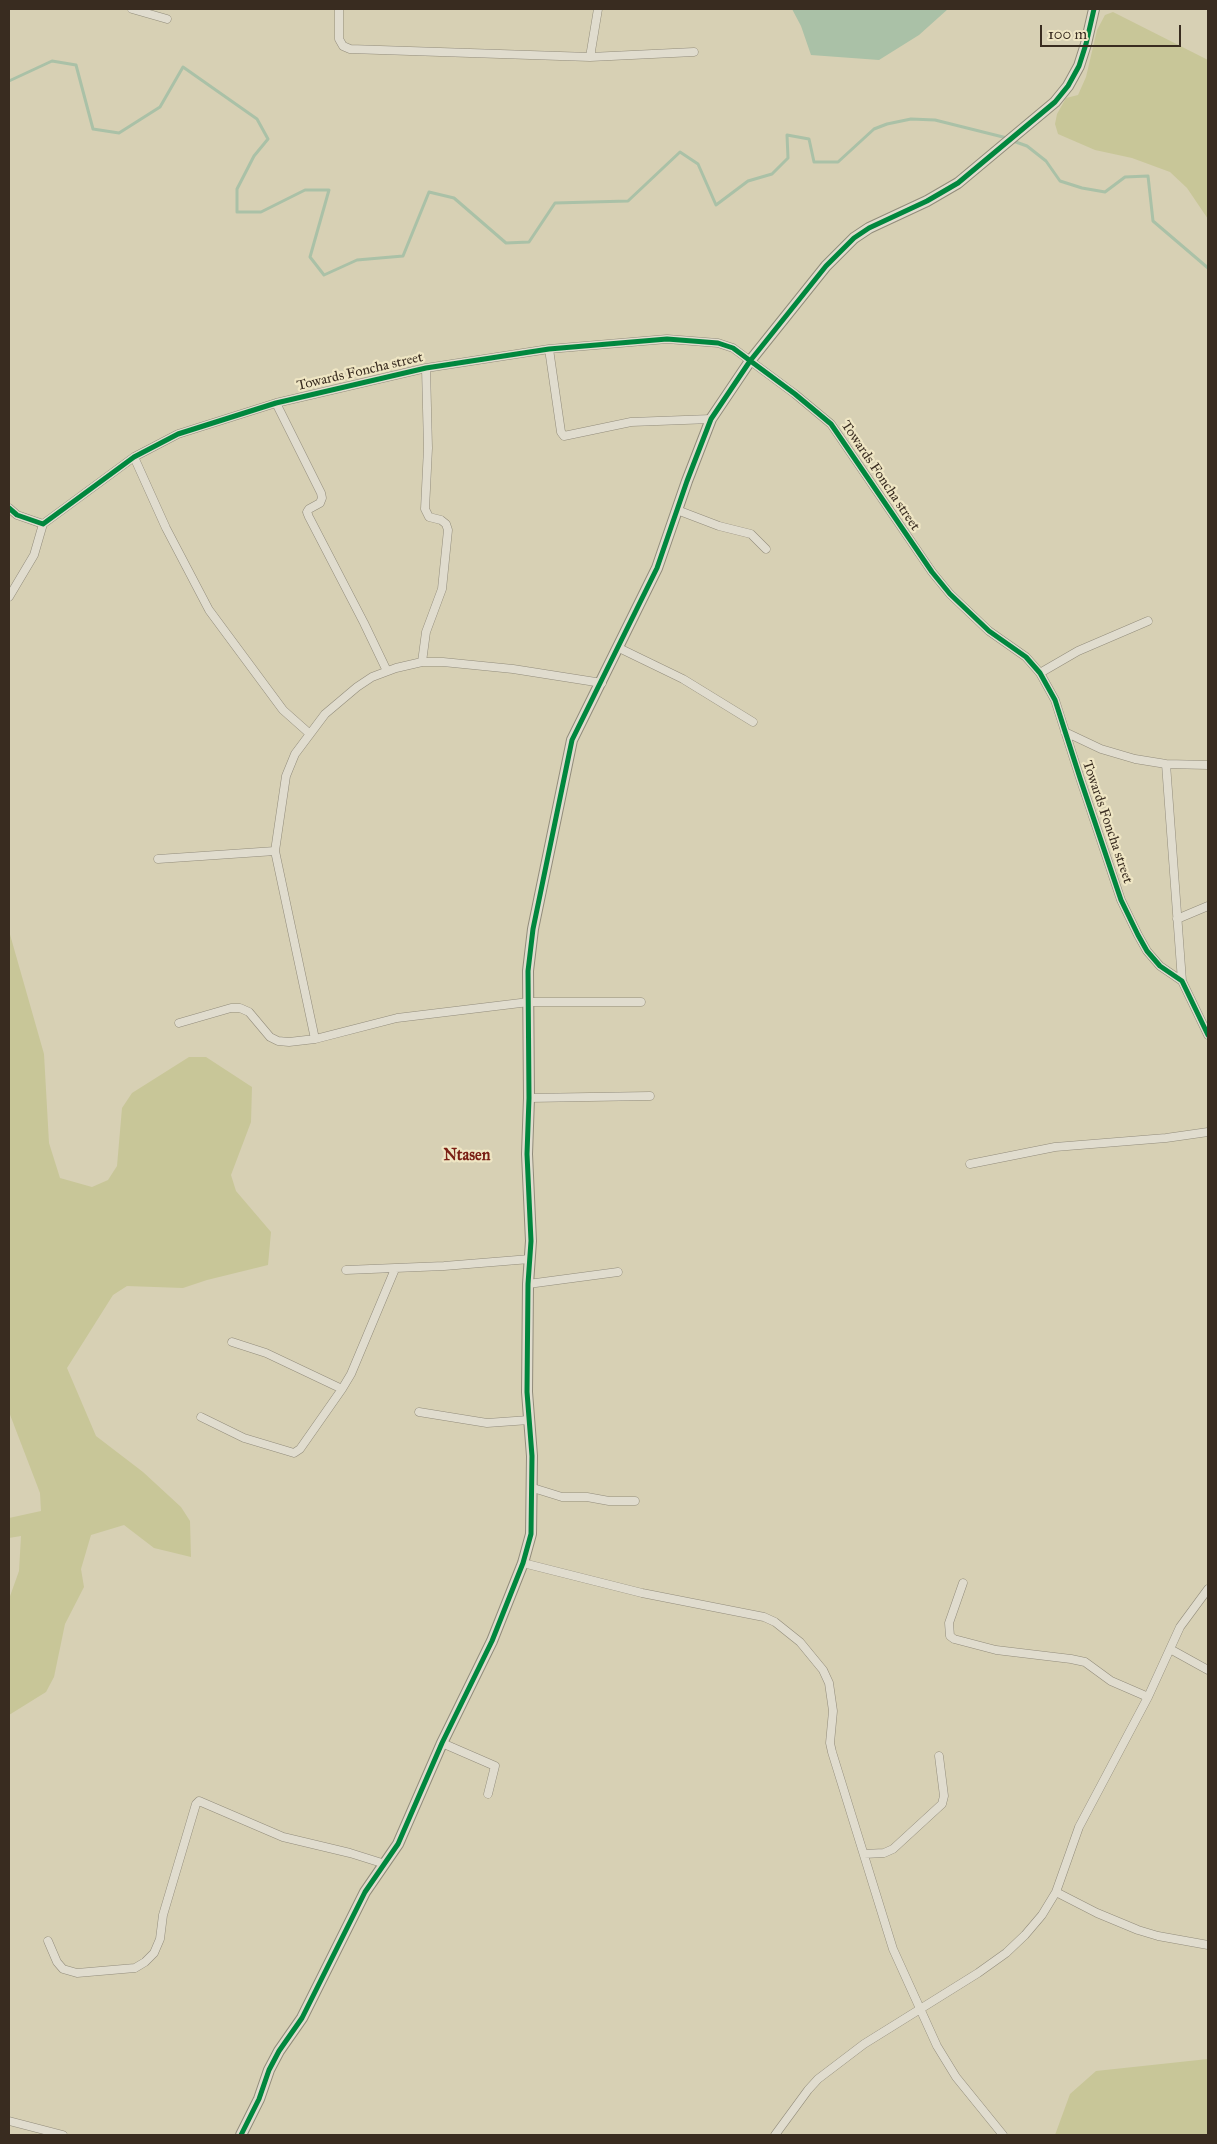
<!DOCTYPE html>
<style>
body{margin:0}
#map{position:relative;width:1217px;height:2144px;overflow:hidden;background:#d7d0b4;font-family:"IM FELL Great Primer",serif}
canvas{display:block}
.frame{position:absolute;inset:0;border:10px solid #392c20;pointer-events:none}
.scale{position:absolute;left:1040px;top:25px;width:141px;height:22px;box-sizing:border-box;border:2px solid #392c20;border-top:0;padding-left:6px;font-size:15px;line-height:18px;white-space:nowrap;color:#392c20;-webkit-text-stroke:4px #efe6c4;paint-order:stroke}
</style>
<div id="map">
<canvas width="1217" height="2144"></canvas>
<div class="frame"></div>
<div class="scale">100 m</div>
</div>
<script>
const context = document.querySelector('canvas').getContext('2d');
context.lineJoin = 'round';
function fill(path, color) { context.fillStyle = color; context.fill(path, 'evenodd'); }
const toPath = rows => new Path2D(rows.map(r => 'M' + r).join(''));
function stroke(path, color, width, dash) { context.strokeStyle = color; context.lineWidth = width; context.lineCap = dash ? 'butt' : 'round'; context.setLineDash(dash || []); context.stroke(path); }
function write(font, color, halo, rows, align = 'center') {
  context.font = font + ' "IM FELL Great Primer",serif'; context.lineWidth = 4.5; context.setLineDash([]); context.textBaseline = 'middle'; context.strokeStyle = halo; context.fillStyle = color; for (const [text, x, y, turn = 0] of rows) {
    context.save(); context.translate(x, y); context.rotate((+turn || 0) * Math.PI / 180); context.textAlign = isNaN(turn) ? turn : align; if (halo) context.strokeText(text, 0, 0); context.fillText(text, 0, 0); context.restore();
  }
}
fill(toPath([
 [1113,12,1208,60,1208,219,1187,188,1170,172,1132,158,1095,150,1058,134,1055,124,1057,114,1066,98,1078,95,1086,77,1097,30,1105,15],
 [9,931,44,1054,49,1143,60,1178,92,1187,108,1180,117,1166,122,1108,132,1093,189,1057,206,1057,252,1087,251,1122,231,1175,236,1191,271,1232,268,1265,207,1280,183,1288,127,1286,113,1295,67,1368,96,1436,143,1472,181,1507,190,1521,191,1557,154,1548,124,1525,91,1535,81,1569,84,1587,65,1624,54,1677,46,1692,9,1715,9,1599,19,1571,21,1536,9,1538,9,1518,41,1511,40,1493,9,1412],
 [1208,2059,1208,2135,1055,2135,1070,2094,1096,2071]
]), '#c8c698');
fill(toPath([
 [792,9,948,9,919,35,879,60,811,55,801,26]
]), '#aac1a7');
stroke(toPath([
 [9,81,52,61,76,65,93,129,119,133,160,107,183,67,257,119,268,139,254,156,237,189,237,212,261,212,305,190,329,190,310,257,324,275,357,260,403,256,429,192,454,198,506,243,529,242,555,203,628,201,680,152,698,164,716,205,748,181,772,174,788,158,787,135,809,139,814,162,838,162,874,129,887,124,911,119,935,120,1007,138],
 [1013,141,1027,146,1046,161,1060,181,1082,188,1105,192,1125,177,1148,176,1153,221,1208,268]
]), '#aac1a7', 3);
const minor = toPath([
 [132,9,167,19],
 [339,9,339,39,343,46,350,49,590,57,694,52],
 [590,57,598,9],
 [549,349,561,432,564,436,631,422,711,419],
 [276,403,321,493,322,498,320,503,309,509,307,512,309,517,364,623,387,671],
 [134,457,166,528,209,610,283,710,310,734],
 [9,508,17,515,43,524,134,457,178,434,276,403,426,368,549,349,667,339,718,343,733,348,795,394,831,424,932,572,950,594,989,631,1026,657,1040,673,1055,700,1080,778,1121,900,1138,935,1147,951,1160,966,1182,981,1208,1035],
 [677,510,719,526,751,534,766,549],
 [9,597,34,555,43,524],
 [619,648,683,679,753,722],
 [422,662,426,632,442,589,448,530,446,524,441,520,429,517,425,509,428,448,426,368],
 [1040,673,1078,651,1148,621],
 [1065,732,1101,749,1135,759,1166,764,1208,765],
 [1166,764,1182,981],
 [275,851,315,1039],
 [158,859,275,851,286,776,295,754,325,714,357,687,372,677,396,668,422,662,443,662,513,669,602,683],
 [1177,919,1208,906],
 [179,1023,231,1008,240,1008,249,1012,270,1037,278,1041,289,1042,315,1039,397,1018,529,1002,641,1002],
 [529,1098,650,1096],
 [970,1164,1055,1147,1166,1138,1208,1132],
 [346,1270,444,1266,530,1259],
 [528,1284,618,1272],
 [232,1342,266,1353,342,1389,351,1374,395,1269],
 [419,1412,487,1423,529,1420],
 [201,1417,244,1438,294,1453,300,1449,342,1389],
 [533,1488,562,1497,587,1497,609,1501,635,1501],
 [523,1563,642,1593,764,1617,775,1622,800,1642,823,1670,829,1683,833,1711,830,1743,832,1752,893,1949,937,2046,956,2077,1003,2135],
 [963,1583,949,1623,950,1636,954,1639,996,1650,1071,1659,1085,1662,1111,1681,1148,1697],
 [1170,1649,1208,1670],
 [442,1743,495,1766,488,1794],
 [864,1854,884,1853,893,1849,942,1804,944,1796,939,1756],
 [1056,1892,1097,1913,1138,1930,1158,1936,1208,1945],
 [48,1941,57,1962,63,1969,77,1973,135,1968,145,1962,154,1953,160,1939,163,1915,196,1804,199,1801,283,1837,350,1853,385,1864],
 [9,2121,63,2135],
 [775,2135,808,2090,818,2079,864,2044,978,1973,1006,1953,1025,1935,1042,1915,1056,1892,1079,1827,1148,1697,1180,1627,1208,1589]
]);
const tertiary = toPath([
 [241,2135,259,2099,269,2070,279,2051,302,2018,365,1892,398,1844,442,1743,492,1641,523,1563,531,1534,532,1456,527,1392,528,1284,531,1241,527,1154,529,1098,528,971,533,929,572,740,657,568,687,481,711,419,750,361,826,266,854,238,869,228,927,201,958,183,1055,102,1068,86,1079,66,1086,44,1094,9]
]);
stroke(minor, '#928c7b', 9);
stroke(tertiary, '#928c7b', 12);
stroke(minor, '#e0dcce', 8);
stroke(tertiary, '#e0dcce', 10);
stroke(toPath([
 [9,508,17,515,43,524,134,457,178,434,276,403,426,368,549,349,667,339,718,343,733,348,795,394,831,424,932,572,950,594,989,631,1026,657,1040,673,1055,700,1080,778,1121,900,1138,935,1147,951,1160,966,1182,981,1208,1035],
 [241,2135,259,2099,269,2070,279,2051,302,2018,365,1892,398,1844,442,1743,492,1641,523,1563,531,1534,532,1456,527,1392,528,1284,531,1241,527,1154,529,1098,528,971,533,929,572,740,657,568,687,481,711,419,750,361,826,266,854,238,869,228,927,201,958,183,1055,102,1068,86,1079,66,1086,44,1094,9]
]), '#00873e', 5);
write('14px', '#392c20', '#efe6c4', [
 ["Towards Foncha street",360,372,-13],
 ["Towards Foncha street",880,476,56],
 ["Towards Foncha street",1107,822,71]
]);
write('bold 16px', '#7a1f14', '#efe6c4', [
 ["Ntasen",467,1156]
]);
</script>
